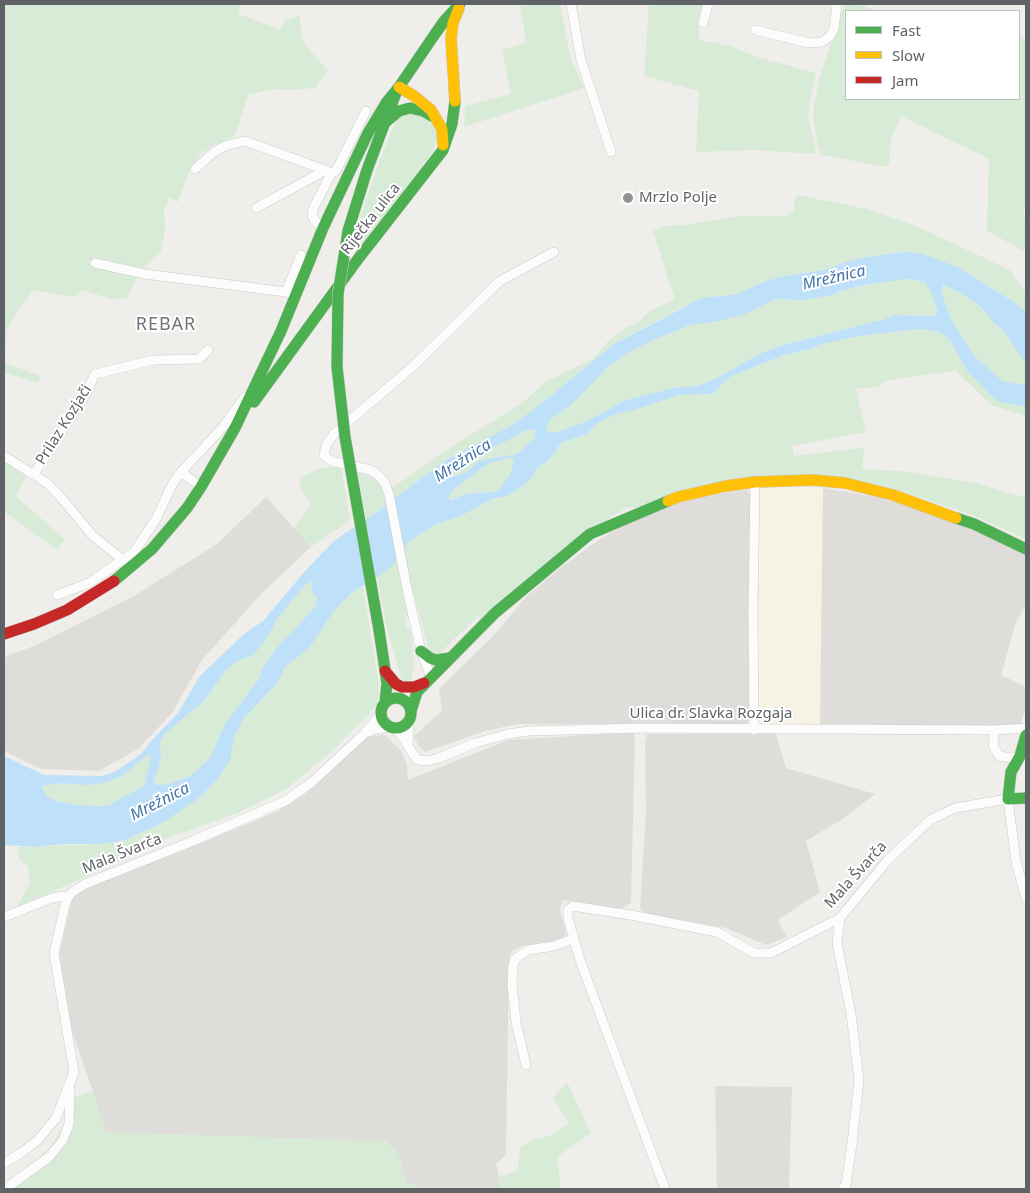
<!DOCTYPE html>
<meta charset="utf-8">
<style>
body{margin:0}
#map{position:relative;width:1030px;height:1193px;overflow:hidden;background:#efeeea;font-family:"Noto Sans",sans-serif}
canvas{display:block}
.frame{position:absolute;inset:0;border:5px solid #5f6368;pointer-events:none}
.legend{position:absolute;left:845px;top:10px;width:175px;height:90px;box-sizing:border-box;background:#fff;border:1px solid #bfc1c3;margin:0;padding:6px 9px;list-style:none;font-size:15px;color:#5f6368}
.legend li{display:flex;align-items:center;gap:10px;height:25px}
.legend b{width:25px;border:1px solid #bfc1c3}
</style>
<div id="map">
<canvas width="1030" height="1193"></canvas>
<div class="frame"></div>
<ul class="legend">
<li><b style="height:6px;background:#4caf50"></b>Fast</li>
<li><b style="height:6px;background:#ffc107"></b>Slow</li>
<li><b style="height:6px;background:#c62828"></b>Jam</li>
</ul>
</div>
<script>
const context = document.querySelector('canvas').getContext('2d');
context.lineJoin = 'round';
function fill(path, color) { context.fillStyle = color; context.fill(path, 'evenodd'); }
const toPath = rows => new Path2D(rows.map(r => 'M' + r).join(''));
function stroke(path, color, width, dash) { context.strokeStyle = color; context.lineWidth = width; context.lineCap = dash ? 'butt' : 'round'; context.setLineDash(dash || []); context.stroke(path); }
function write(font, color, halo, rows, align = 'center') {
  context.font = font + ' "Noto Sans",sans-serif'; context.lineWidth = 4; context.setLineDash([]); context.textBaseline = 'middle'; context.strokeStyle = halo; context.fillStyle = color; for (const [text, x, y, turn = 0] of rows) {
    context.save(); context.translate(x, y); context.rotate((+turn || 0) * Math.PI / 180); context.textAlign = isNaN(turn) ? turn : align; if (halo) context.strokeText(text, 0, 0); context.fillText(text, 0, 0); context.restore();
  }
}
fill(toPath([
 [776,487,823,488,820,725,759,726,758,648,759,584,757,568,759,488]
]), '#f7f3e4');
fill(toPath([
 [823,488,877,497,936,515,976,531,1026,554,1026,605,1015,625,1001,675,1026,687,1026,708,1020,724,994,727,820,725],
 [747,490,752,499,749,714,748,722,745,725,517,724,485,731,425,752,418,745,414,736,442,711,439,689,494,635,525,598,559,569,593,544,613,531,655,511,681,502,718,494],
 [266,497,311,547,262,593,202,660,172,713,138,749,99,771,41,769,4,751,4,657,34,646,134,596,217,544],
 [635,732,631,903,620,909,563,900,560,909,566,934,561,939,551,942,525,945,513,950,509,957,506,1154,496,1164,499,1177,499,1189,425,1189,406,1183,398,1154,201,1136,105,1132,93,1091,70,1026,59,954,72,900,79,890,172,855,276,812,304,795,372,733,376,737,382,734,387,737,402,752,407,765,408,780,508,740],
 [647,734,776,734,786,768,875,794,841,820,806,841,820,892,778,920,787,937,766,945,726,928,643,913,640,908,646,812,645,743],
 [715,1086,792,1087,789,1189,717,1189]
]), '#dfddda');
fill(toPath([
 [4,4,240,4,239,14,280,30,285,20,299,16,303,42,328,71,315,88,292,90,273,89,248,95,235,136,214,145,200,154,189,173,178,202,169,197,164,212,165,228,161,251,141,271,126,299,111,299,83,290,73,297,31,290,28,298,20,307,7,329,5,363,41,376,37,382,9,374,4,374],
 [526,4,560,4,570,56,584,88,464,127,465,106,511,94,502,50,526,42,520,7],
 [649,4,705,4,699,25,699,40,730,46,760,58,816,73,811,95,808,116,816,152,813,154,758,150,696,152,699,91,644,76],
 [845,4,861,4,875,11,846,11,846,99,1019,99,1019,35,1026,39,1026,205,1023,217,1026,218,1026,252,987,231,989,159,901,116,891,140,889,165,886,167,822,155,818,147,813,117,815,100,819,79],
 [416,112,429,120,435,126,437,139,433,152,359,250,351,249,356,228,383,152,396,122,404,115],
 [797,195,867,209,916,226,1010,270,1026,294,1026,312,1017,304,958,267,920,253,904,252,866,257,846,262,824,270,785,276,768,280,737,294,704,298,682,307,614,344,538,406,509,427,464,450,446,460,394,499,392,488,443,452,522,403,547,381,593,359,609,340,628,327,639,322,651,310,675,300,653,231,663,226,683,225,741,216,786,216,794,210,794,201],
 [910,279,925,282,931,292,938,312,934,316,894,315,885,319,780,346,759,354,719,377,698,386,673,388,623,401,588,421,557,432,547,432,547,425,551,419,571,405,607,368,627,353,663,336,690,325,720,321,745,314,776,299,803,300,832,295,841,291,869,284],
 [943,284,961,293,981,307,995,324,1003,330,1026,364,1026,385,1004,382,975,357,951,319,942,293],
 [922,329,940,332,950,340,975,379,990,395,1000,402,1026,407,1026,416,991,405,956,371,916,376,885,381,879,387,856,389,866,432,792,446,794,456,864,448,862,469,912,472,976,483,1022,497,1026,495,1026,539,975,516,898,490,854,479,792,476,681,492,638,508,628,507,612,516,600,527,573,543,480,618,478,616,440,653,433,654,430,653,413,591,410,586,403,549,409,541,434,525,463,515,492,499,507,496,533,476,537,468,548,461,561,443,587,434,598,423,618,413,631,411,679,395,712,394,727,379,734,375,784,355,810,349,821,344,865,335],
 [535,429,535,437,517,454,488,459,477,462,465,473,450,478,454,470,476,454,505,442,524,431],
 [508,458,514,458,514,462,510,475,497,492,472,493,463,495,452,500,448,499,453,490,483,467,493,462],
 [4,459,26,477,16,496,65,540,57,550,5,512,4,513],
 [328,467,341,467,350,520,311,547,294,528,310,506,310,502,302,492,299,478,321,468],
 [358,473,371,477,378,481,383,491,386,505,366,519],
 [396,560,407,608,408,615,404,620,407,628,411,629,414,670,412,670,412,679,408,682,404,682,401,677,388,633,377,577,392,566],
 [311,581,312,592,317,599,315,607,276,649,262,669,259,679,225,724,210,758,190,776,169,784,156,785,153,781,159,768,161,754,160,741,165,734,204,701,226,670,236,662,254,654,265,641,278,618,305,585],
 [363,587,378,679,379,695,377,704,371,712,331,752,288,788,238,813,162,840,143,851,17,907,30,883,28,866,19,860,18,847,102,844,125,840,164,822,199,798,217,780,230,760,235,736,243,719,277,685,285,667,310,647,334,611,352,593],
 [150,752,150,762,144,786,109,805,103,806,76,805,57,801,46,796,42,786,63,783,82,785,109,781,122,776],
 [567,1082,591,1133,557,1157,561,1189,499,1189,499,1177,518,1170,520,1148,532,1140,549,1136,569,1123,553,1098],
 [93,1091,105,1132,387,1141,398,1154,406,1183,425,1188,425,1189,4,1189,4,1185,50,1148,64,1125,67,1100]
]), '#d8ebd6');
fill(toPath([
 [904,252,920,253,958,267,1017,304,1026,312,1026,364,1003,330,995,324,981,307,961,293,943,284,942,293,951,319,968,346,975,357,1004,382,1026,385,1026,407,1000,402,990,395,967,370,950,340,940,332,922,329,865,335,821,344,810,349,784,355,734,375,727,379,712,394,679,395,631,411,618,413,598,423,587,434,561,443,548,461,537,468,533,476,521,487,507,496,492,499,463,515,434,525,409,541,392,566,383,573,352,593,334,611,310,647,285,667,277,684,243,719,235,736,230,760,217,780,199,798,164,822,125,840,102,844,64,844,36,847,4,845,4,756,44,775,103,776,116,771,141,754,151,741,178,713,200,676,243,635,264,620,305,571,335,540,378,511,446,460,464,450,509,427,538,406,614,344,660,320,695,301,704,298,737,294,768,280,785,276,824,270,846,262,866,257],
 [910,279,925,282,931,292,938,312,934,316,893,315,885,319,780,346,759,354,719,377,698,386,673,388,623,401,588,421,557,432,547,432,547,425,551,419,571,405,607,368,627,353,663,336,690,325,720,321,745,314,776,299,803,300,832,295,841,291,869,284],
 [535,429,535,437,517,454,488,459,477,462,465,473,451,477,454,470,476,454,505,442,524,431],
 [508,458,514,458,514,462,510,475,497,492,472,493,463,495,452,500,448,499,453,490,483,467,493,462],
 [311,581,312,592,317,599,315,607,276,649,262,669,259,679,225,724,210,758,190,776,169,784,156,785,153,781,159,768,161,754,160,741,165,734,204,701,226,670,236,662,254,654,265,641,278,618,305,585],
 [150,753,150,762,144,786,109,805,102,806,76,805,57,801,46,796,42,786,63,783,82,785,97,784,109,781,122,776]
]), '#bfe0f9');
const street = toPath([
 [571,4,581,60,611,152],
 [703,23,708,4],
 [755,30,809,43,822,42,830,36,834,29,837,4],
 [195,169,214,152,225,146,245,141,328,171,331,174,313,209,312,215,315,221,323,228],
 [331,174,336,171,366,111],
 [256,208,326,170],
 [95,263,145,274,286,292,295,295],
 [286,292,301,255],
 [4,456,47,483,64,501,93,536,123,560],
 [181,472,223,427,245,397],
 [34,474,87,392,95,374,154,360,199,359,208,350],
 [57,595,89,583,134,552,156,519,173,483,181,472,201,487],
 [431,678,421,651,406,584,389,494,385,483,378,475,371,470,335,462,328,459,324,455,326,445,334,434,411,368,500,281,554,252],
 [395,728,401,735,415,757,418,760,428,761,439,758,475,743,508,734,529,731,641,728,995,730,1026,728],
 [754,730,753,611,755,482],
 [995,730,993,745,999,756,1012,758,1020,756],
 [369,732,375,729,392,727],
 [408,745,409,721],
 [4,917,52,898,63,896,68,897],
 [840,918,837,943,851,1014,859,1080,852,1144,846,1184,843,1189],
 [526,1065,516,1022,512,985,513,966,515,959,528,950,554,946,573,939],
 [4,1163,21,1153,38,1140,56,1118,74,1072,54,953,66,901,71,893,85,884,193,841,285,801,311,783,364,734,381,714],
 [5,1189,49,1157,63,1140,69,1124,70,1088],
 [665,1189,580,960,568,918,568,910,573,906,636,916,717,932,754,953,771,953,840,918,887,861,930,820,955,808,1008,799,1016,862,1026,898]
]);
const fast = toPath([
 [387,121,399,111,410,108,423,111,432,116],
 [348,231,367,170,396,93],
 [254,402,358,259,443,150,452,124,455,101],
 [956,518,974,524,1026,549],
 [114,581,152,549,187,508,201,487,235,428,281,331,323,228,368,133,386,103,399,87,435,34,445,20,460,4],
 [379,630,387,683,385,703],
 [421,651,430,658,436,660,450,658],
 '381 713a15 15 0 1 1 30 0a15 15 0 1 1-30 0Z',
 [411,711,417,692,495,613,590,534,668,501],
 [1026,735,1020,756,1011,772,1008,799,1026,798]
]);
const slow = toPath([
 [399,87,414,96,431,110,442,129,443,145],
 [455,101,451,38,453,23,459,8],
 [668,501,678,497,726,486,755,482,813,480,845,483,893,495,956,518]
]);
const jam = toPath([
 [4,634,34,624,67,610,114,581],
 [385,671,396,684,402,687,414,687,424,683]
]);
stroke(street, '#cbcccc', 10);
stroke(fast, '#cacacb', 12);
stroke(slow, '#cacacb', 12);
stroke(jam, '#cacacb', 12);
stroke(street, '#fdfcfc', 9);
stroke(fast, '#4caf50', 11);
stroke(slow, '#ffc107', 11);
stroke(jam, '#c62828', 11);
stroke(toPath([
 [4,651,49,631,112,597,160,567,212,528,277,469,376,372,477,276,493,262,533,235,556,223,593,205,647,188,693,180,737,176,764,176,808,180,856,190,901,205,1026,267]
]), '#e4e4e4', 2, [1, 6]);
const fastBridge = toPath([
 [348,231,338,294,337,367,345,437,379,630]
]);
stroke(fastBridge, '#cacacb', 12, []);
stroke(fastBridge, '#4caf50', 11);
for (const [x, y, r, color] of [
 [628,198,6,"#919496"]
]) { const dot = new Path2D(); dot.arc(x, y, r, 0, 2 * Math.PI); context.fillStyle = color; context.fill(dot); stroke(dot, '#fff', 2); }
write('15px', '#5f6368', '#fff', [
 ["Mrzlo Polje",639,198]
], 'left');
write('15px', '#5f6368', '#fff', [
 ["Riječka ulica",371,219,-52],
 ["Prilaz Kozjači",64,425,-58],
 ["Ulica dr. Slavka Rozgaja",711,714],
 ["Mala Švarča",122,854,-22],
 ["Mala Švarča",856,875,-48]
]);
write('italic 16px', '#4174aa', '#fff', [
 ["Mrežnica",834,278,-13],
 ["Mrežnica",463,461,-33],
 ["Mrežnica",160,802,-27]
]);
context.letterSpacing = '1px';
write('18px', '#70757a', '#fff', [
 ["REBAR",166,325]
]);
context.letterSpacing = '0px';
</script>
